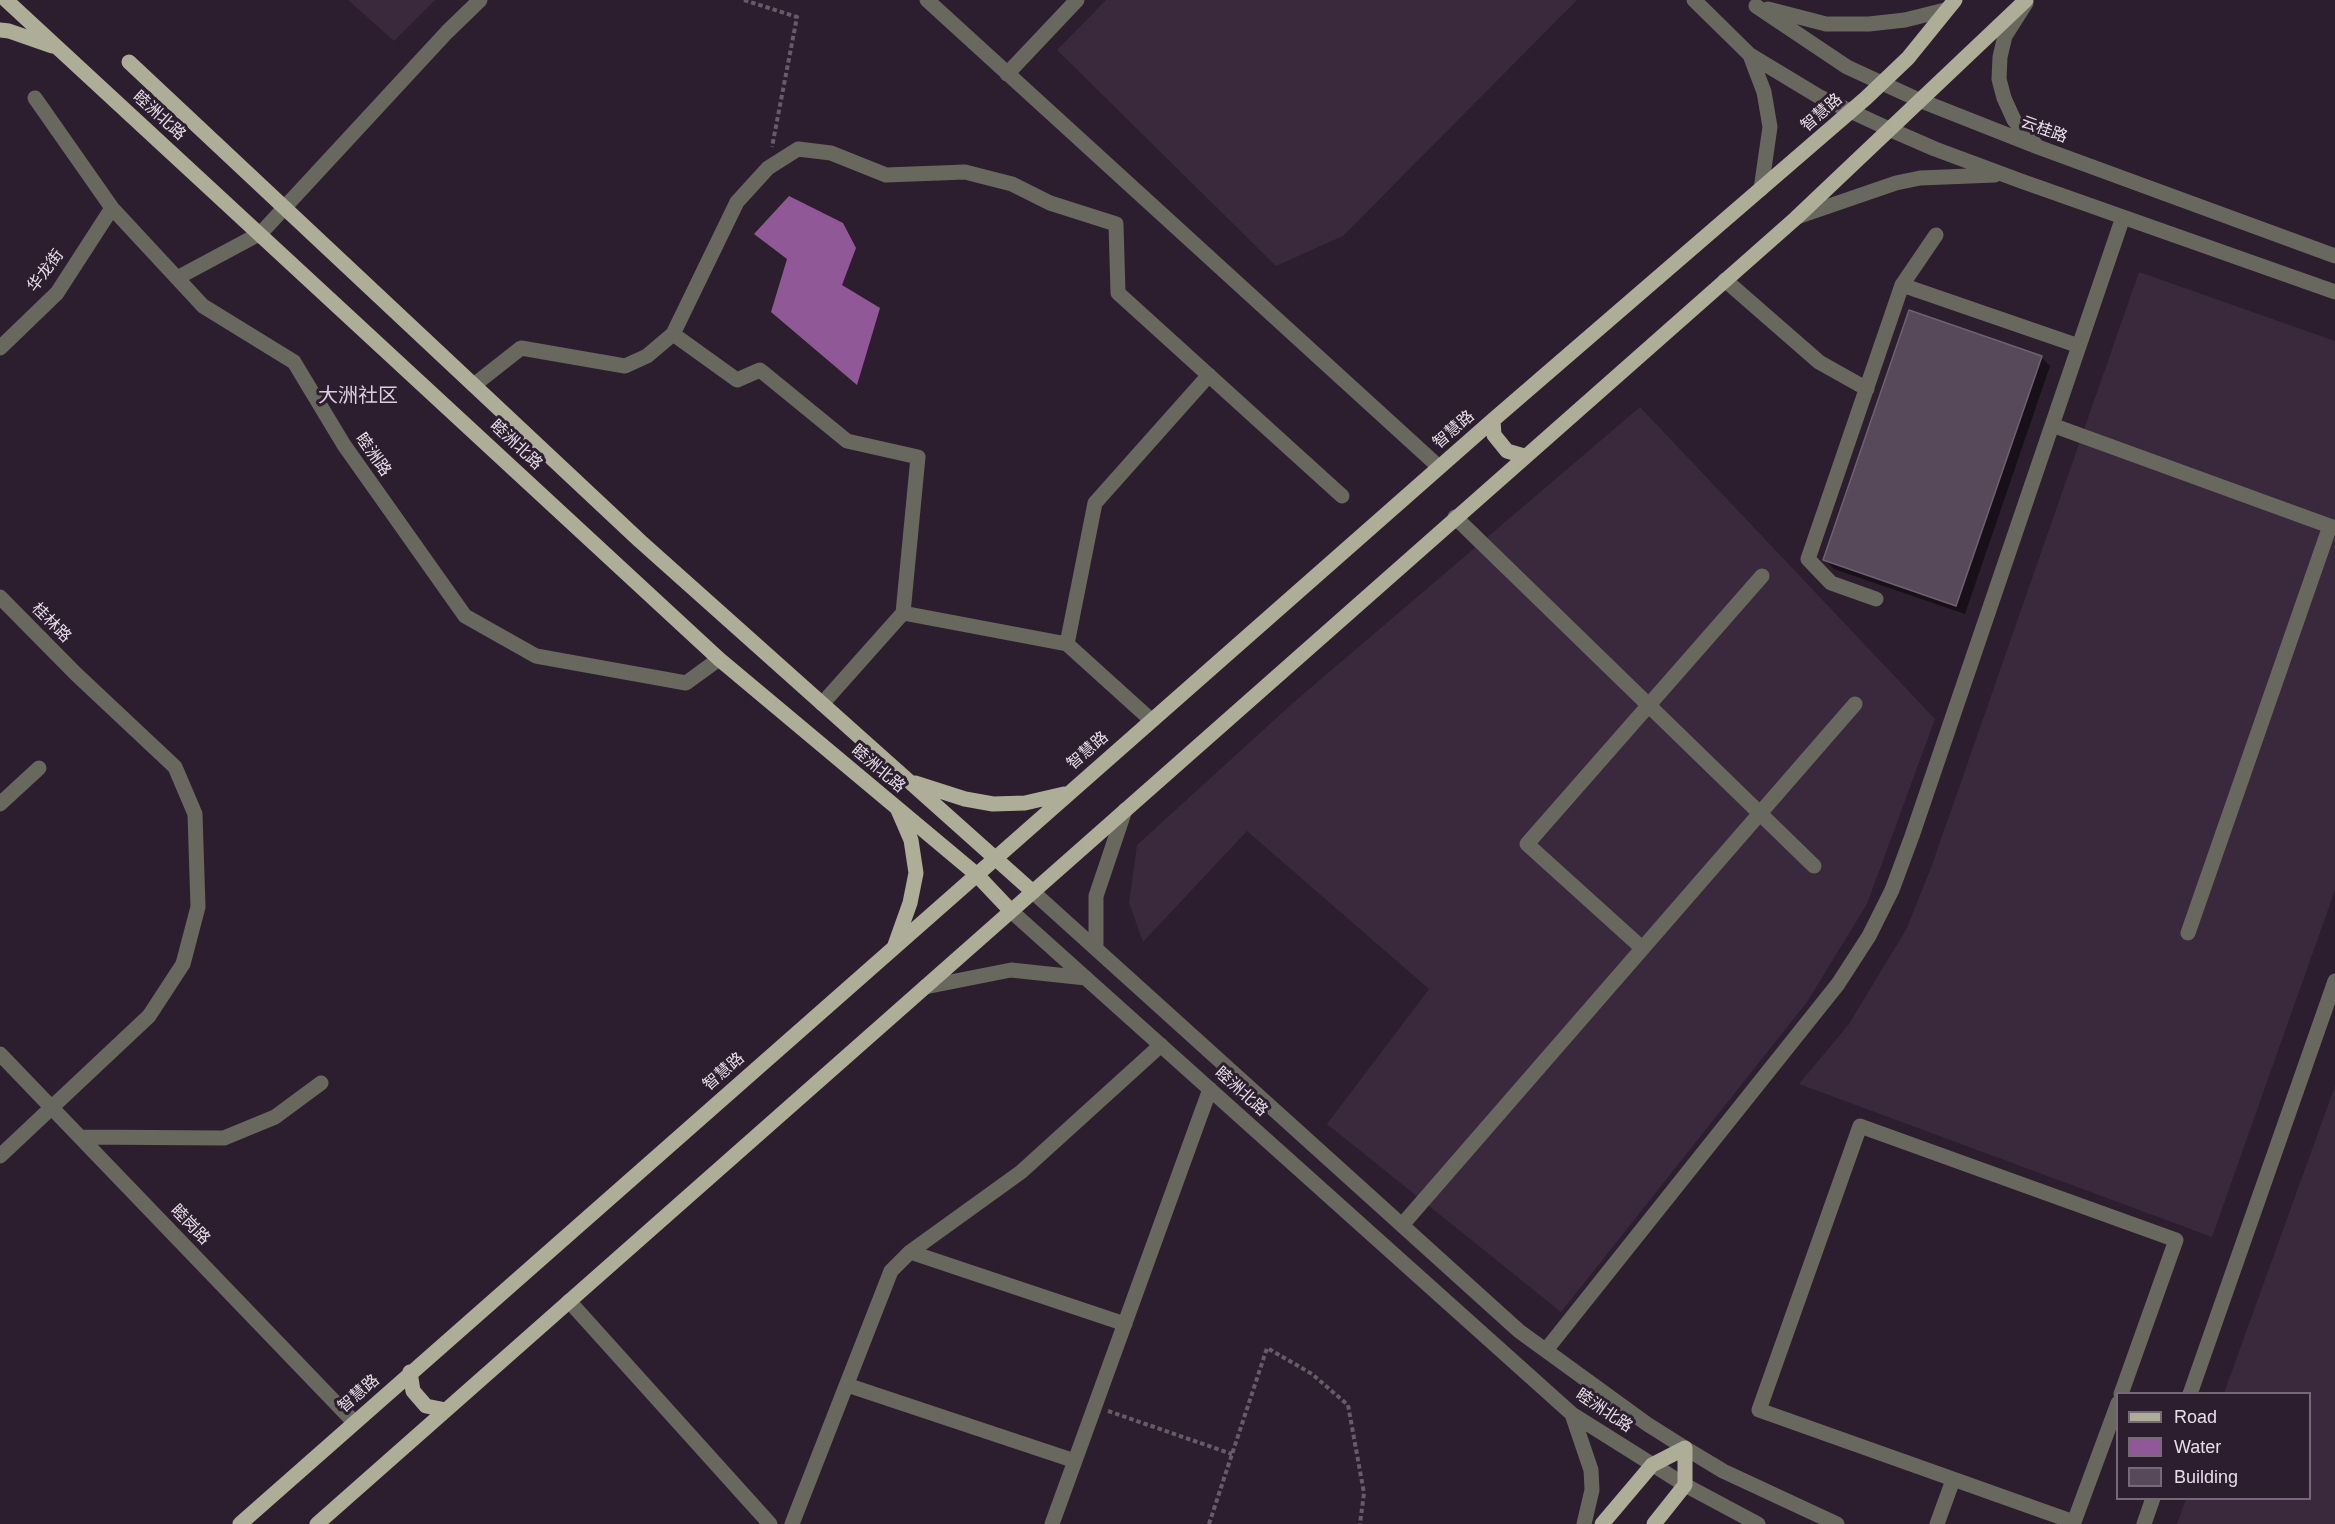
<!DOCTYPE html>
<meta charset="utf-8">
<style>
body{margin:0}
#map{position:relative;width:2335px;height:1524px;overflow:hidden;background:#2c1e2e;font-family:Arial,sans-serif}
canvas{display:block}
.legend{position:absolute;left:2116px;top:1392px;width:195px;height:108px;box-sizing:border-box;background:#2c1e2e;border:2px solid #776a78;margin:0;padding:8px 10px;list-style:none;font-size:18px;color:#e7dde8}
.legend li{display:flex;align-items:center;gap:12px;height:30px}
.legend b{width:30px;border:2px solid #776a78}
</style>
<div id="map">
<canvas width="2335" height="1524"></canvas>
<ul class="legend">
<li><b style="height:8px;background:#aead98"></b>Road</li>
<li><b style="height:16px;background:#915898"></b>Water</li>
<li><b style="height:16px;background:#58495a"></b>Building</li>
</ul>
</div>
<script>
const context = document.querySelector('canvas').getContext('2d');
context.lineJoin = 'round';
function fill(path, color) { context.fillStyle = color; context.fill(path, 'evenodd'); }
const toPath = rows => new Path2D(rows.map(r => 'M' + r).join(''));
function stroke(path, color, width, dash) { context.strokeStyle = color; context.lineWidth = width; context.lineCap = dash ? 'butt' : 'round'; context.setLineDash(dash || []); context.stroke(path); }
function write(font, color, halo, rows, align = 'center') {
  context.font = font + ' Arial,"Noto Sans SC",sans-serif'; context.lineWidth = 6; context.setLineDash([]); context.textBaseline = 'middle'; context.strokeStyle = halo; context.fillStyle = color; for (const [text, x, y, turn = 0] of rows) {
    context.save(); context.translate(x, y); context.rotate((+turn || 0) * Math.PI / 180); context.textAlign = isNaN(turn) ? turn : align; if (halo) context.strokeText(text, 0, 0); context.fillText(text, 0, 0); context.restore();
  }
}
fill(toPath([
 [348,0,435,0,394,41],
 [1106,0,1577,0,1343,236,1276,266,1057,50],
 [2139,272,2335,341,2335,890,2212,1237,1799,1084,1849,1024,1907,928,1932,865],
 [1640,407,1935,719,1867,904,1807,1002,1561,1312,1327,1124,1429,989,1247,831,1143,942,1129,903,1137,845,1294,702],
 [2335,1086,2335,1524,2177,1524,2186,1499,2310,1498,2310,1394,2224,1393]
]), '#3a283c');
fill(toPath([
 [789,196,843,223,856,248,842,285,880,308,857,385,771,312,787,259,754,234]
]), '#915898');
fill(toPath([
 [2041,357,2050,366,1965,614,1834,569,1825,560]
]), '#0007');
const building = toPath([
 [1909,310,2042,356,1956,606,1823,560,1909,310]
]);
fill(building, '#58495a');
stroke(building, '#706072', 1.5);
stroke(toPath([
 [744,0,797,17,772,147],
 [1108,1411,1232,1454],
 [1209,1524,1267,1348,1312,1374,1348,1405,1364,1493,1360,1524]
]), '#675b69', 4, [4.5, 3]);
stroke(toPath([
 [927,0,1439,467],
 [1694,0,1750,55,1818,96,1889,129,1935,149,2021,181,2335,292],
 [2026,3,2005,36,2000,57,1999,79,2004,98,2014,120,2036,145],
 [1756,6,1847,67,1919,100,2038,147,2335,256],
 [1768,9,1826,24,1869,24,1905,20,1945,10],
 [1750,55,1764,92,1770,127,1761,189],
 [1007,74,1077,0],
 [35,98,112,208,203,306,294,362,344,445,465,616,536,656,686,683,719,659],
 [1797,217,1896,183,1920,178,1995,175],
 [177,278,261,233,447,32,480,0],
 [1725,280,1819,362,1867,389],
 [1902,285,2079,346],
 [673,334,737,380,760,370,847,441,918,457,903,613,822,704],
 [0,348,57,293,112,208],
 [474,385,521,348,625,366,647,356,673,334,737,202,768,168,798,149,831,153,886,175,965,172,1012,184,1050,203,1116,224,1118,293,1342,496],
 [2052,425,2335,528],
 [1455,517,1814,866],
 [0,597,76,674,175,767,195,814,198,907,183,964,149,1016,0,1156],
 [1876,599,1831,583,1808,559,1902,285,1936,235],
 [903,613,1067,644,1095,503,1209,375],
 [1067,644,1151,720],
 [0,804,39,768],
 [1033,892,1519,1331,1647,1424,1685,1448,1723,1471,1837,1524],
 [1011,911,1572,1414,1685,1485,1758,1524],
 [2188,933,2330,526],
 [1642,948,1527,844,1762,576],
 [1096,949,1096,896,1125,810],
 [925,987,1011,970,1086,978],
 [0,1054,354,1422],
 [80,1137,224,1138,275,1117,321,1083],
 [1402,1225,1855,704],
 [910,1252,1125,1324],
 [569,1301,770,1524],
 [1546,1350,1838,984,1869,936,1892,890,1912,836,2123,217],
 [847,1385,1075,1461],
 [2190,1394,2335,981],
 [2118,1403,2074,1522,1759,1410,1860,1126,2176,1240,2121,1394],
 [1572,1414,1591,1470,1592,1490,1584,1524],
 [792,1524,891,1271,910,1252,1021,1172,1161,1045],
 [1052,1524,1210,1089],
 [1937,1524,1953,1480],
 [2144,1524,2153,1498]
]), '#68685e', 15);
stroke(toPath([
 [6,0,719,659,976,874,1011,911],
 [0,30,9,31,52,46],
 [129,62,640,541,1033,892],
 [1493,420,1494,435,1507,451,1524,456],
 [915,783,965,799,993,804,1025,803,1064,794],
 [895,945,910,903,916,873,911,840,898,810],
 [410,1372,413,1391,426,1406,446,1410],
 [240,1524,1493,420,1866,98,1908,58,1955,0],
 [317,1524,1796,218,2026,0],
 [1602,1524,1652,1465,1685,1448,1685,1485,1654,1524]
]), '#aead98', 15);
write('16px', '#e7dde8', '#2c1e2e', [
 ["智慧路",1822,113,-41],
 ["睦洲北路",159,116,42],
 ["云桂路",2044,130,20],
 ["华龙街",46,271,-53],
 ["智慧路",1454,430,-41],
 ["睦洲北路",516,445,43],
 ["睦洲路",373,455,55],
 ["桂林路",51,623,45],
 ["智慧路",1088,751,-41],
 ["睦洲北路",878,769,40],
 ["智慧路",724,1072,-41],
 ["睦洲北路",1241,1092,42],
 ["睦岗路",190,1225,46],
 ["智慧路",359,1394,-41],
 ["睦洲北路",1604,1411,34]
]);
write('20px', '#decce0', '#2c1e2e', [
 ["大洲社区",358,396]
]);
</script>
